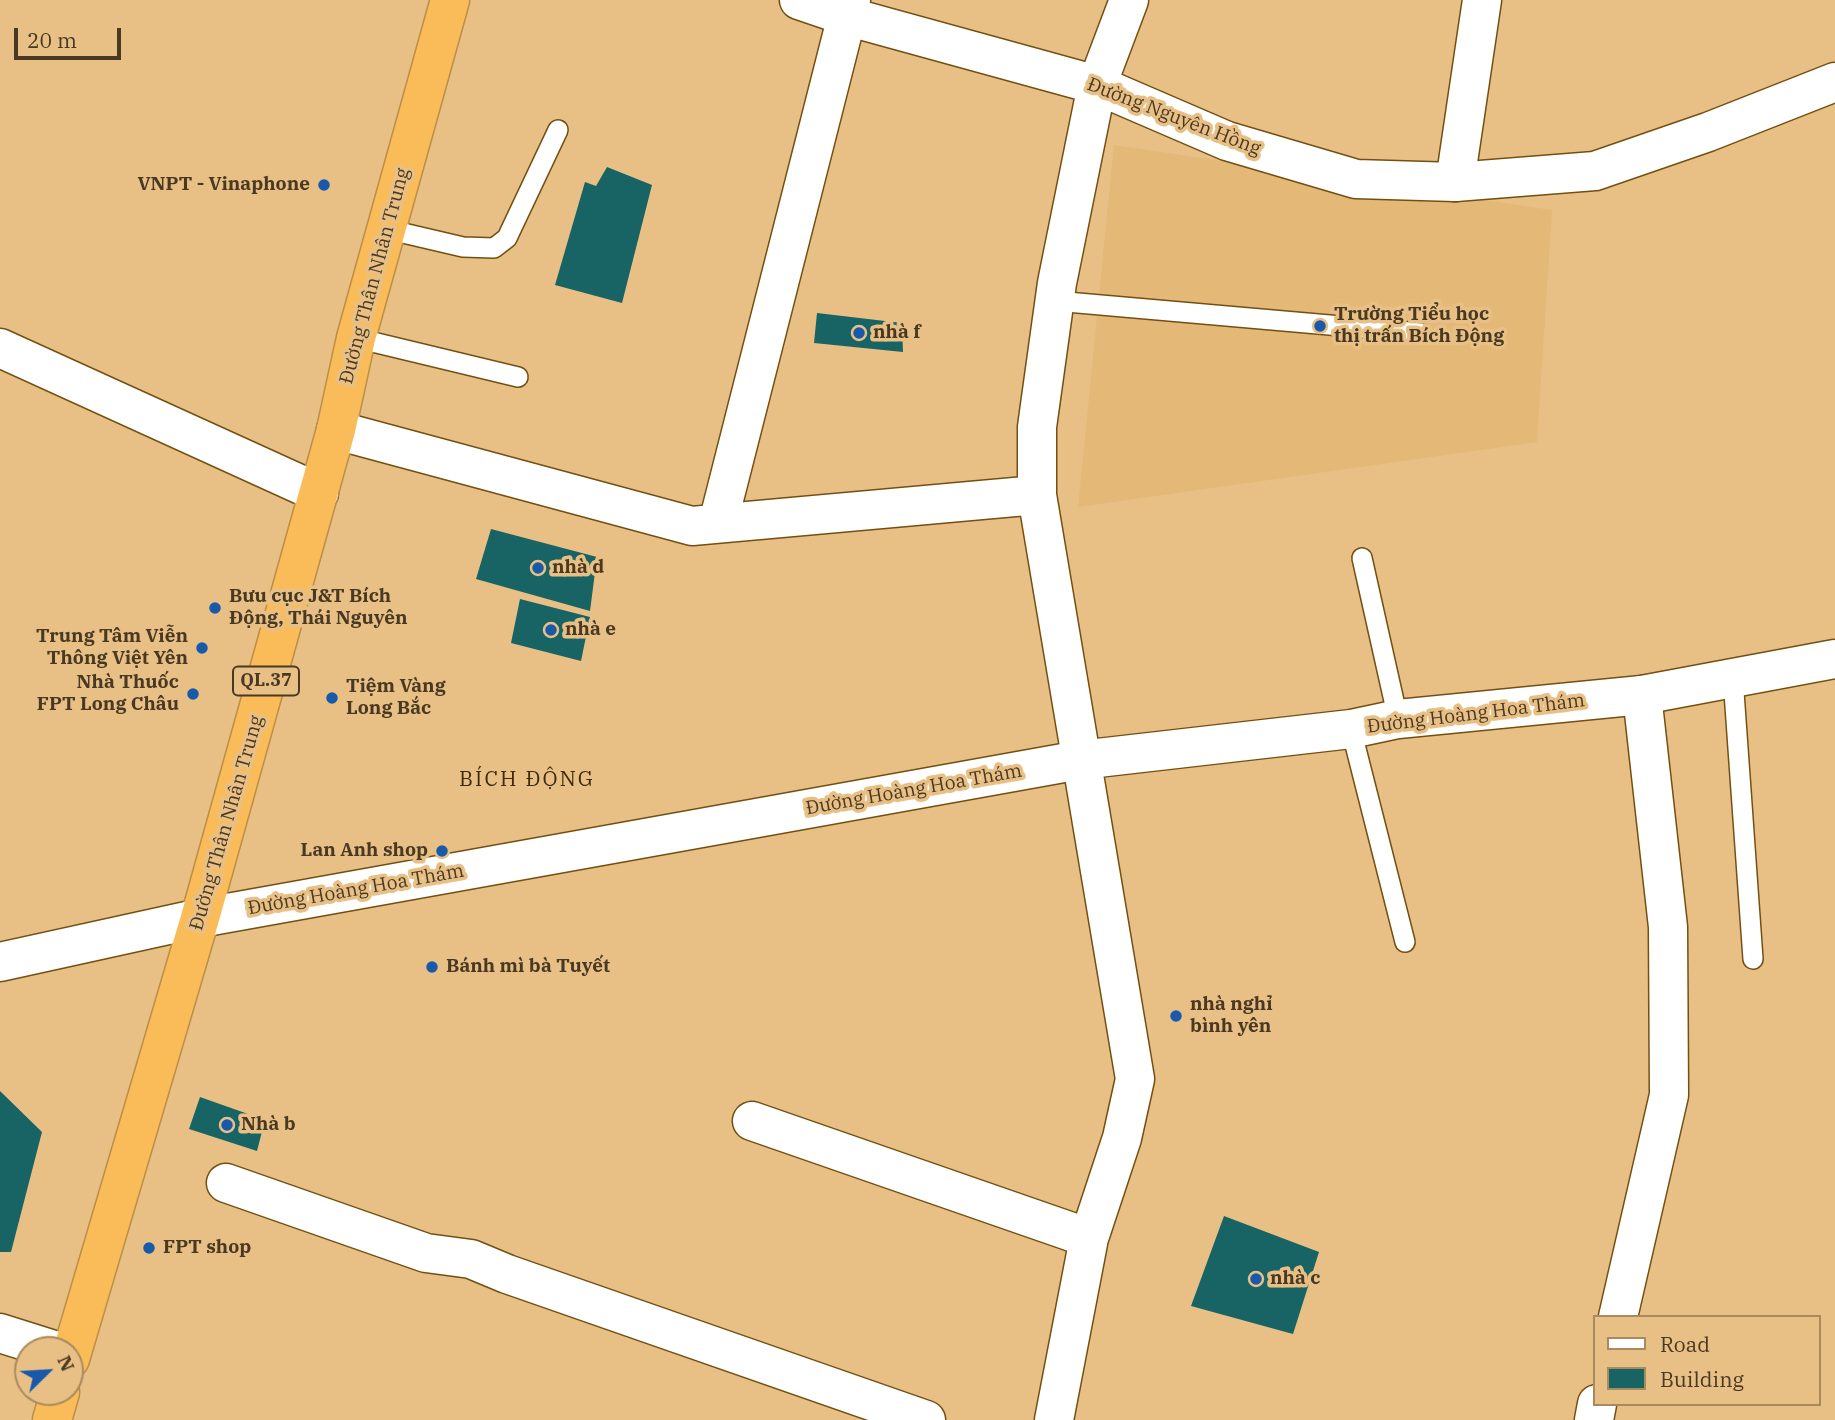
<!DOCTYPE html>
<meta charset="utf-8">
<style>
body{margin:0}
#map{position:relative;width:1835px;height:1420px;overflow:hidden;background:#e8c086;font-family:"IBM Plex Serif",serif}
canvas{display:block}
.legend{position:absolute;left:1593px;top:1315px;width:228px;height:91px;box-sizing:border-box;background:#e8c086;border:2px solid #a98a5e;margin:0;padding:9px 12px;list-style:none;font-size:21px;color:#4a3922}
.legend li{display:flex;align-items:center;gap:14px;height:35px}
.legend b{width:35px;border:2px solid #a98a5e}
.north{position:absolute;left:14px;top:1336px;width:70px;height:70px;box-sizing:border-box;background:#e8c086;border:2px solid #a98a5e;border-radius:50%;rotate:66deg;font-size:19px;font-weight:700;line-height:28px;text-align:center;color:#4a3922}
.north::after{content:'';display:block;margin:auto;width:24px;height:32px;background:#1959aa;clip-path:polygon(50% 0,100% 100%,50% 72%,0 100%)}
.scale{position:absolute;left:14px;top:28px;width:107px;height:32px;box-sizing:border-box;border:4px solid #4a3922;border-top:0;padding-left:9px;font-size:21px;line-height:24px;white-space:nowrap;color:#4a3922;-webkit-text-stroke:5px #e8c086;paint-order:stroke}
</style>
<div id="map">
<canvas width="1835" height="1420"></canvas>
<ul class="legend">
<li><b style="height:9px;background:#fff"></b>Road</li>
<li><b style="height:19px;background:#186364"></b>Building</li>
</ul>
<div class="north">N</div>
<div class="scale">20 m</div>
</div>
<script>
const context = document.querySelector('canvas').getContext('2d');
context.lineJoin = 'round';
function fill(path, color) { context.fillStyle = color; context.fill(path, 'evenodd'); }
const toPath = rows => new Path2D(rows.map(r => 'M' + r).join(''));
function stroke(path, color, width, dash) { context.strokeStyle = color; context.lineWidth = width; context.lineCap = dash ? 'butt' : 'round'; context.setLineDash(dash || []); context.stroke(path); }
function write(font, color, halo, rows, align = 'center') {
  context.font = font + ' "IBM Plex Serif",serif'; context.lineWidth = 7; context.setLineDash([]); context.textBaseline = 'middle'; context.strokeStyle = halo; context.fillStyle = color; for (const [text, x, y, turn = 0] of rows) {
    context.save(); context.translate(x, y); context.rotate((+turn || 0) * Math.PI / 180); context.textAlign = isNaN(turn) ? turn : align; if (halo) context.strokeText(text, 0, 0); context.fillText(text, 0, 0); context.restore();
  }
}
fill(toPath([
 [1114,145,1552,210,1537,442,1078,507]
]), '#e4b876');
fill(toPath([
 [607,167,652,185,622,303,555,285,585,182,596,186],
 [817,313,902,323,903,352,814,343],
 [491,529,597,557,590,611,476,579],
 [520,599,590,617,581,661,511,643],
 [0,1091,42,1132,11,1252,0,1252],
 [200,1097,265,1120,257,1151,189,1129],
 [1224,1216,1319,1252,1293,1334,1191,1306]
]), '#186364');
const lane = toPath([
 [386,229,463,247,494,248,507,238,558,130],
 [1055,301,1421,333],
 [356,338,518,377],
 [1362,558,1398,719],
 [1733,678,1753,959],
 [1351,729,1405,942]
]);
const street = toPath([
 [1455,182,1482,0],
 [0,348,319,493],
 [336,430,692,526,1037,495],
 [718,523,851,0],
 [752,1121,1089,1238],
 [226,1183,426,1253,471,1259,507,1274,926,1420],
 [1618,1317,1669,1095,1668,927,1642,695],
 [0,1333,54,1350],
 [1054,1420,1089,1238,1122,1138,1135,1079,1037,495,1037,427,1057,283,1097,85,1129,0],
 [1594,1420,1597,1404]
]);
const secondary = toPath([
 [799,0,846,16,1097,85,1227,141,1356,179,1455,182,1595,171,1708,132,1835,82],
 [0,962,200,918,1080,760,1351,729,1398,719,1642,695,1835,659]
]);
const highway = toPath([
 [70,1359,200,918,336,430,356,338,450,0],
 [52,1420,60,1392]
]);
stroke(lane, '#735012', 22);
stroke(street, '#735012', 41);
stroke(secondary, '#735012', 41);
stroke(highway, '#bc8e46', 41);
stroke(lane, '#fff', 19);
stroke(street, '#fff', 38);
stroke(secondary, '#fff', 38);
stroke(highway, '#fabb59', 38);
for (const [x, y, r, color] of [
 [324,185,7,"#1959aa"],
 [1320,326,7,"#1959aa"],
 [859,333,7,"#1959aa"],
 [538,568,7,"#1959aa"],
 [215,608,7,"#1959aa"],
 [551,630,7,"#1959aa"],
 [202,648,7,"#1959aa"],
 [193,694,7,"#1959aa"],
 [332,698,7,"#1959aa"],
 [442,851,7,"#1959aa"],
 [432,967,7,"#1959aa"],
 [1176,1016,7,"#1959aa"],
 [227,1125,7,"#1959aa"],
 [149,1248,7,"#1959aa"],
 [1256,1279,7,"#1959aa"]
]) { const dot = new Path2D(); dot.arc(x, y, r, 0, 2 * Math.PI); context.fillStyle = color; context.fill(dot); stroke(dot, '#e8c086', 2.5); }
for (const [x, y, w] of [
 [266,681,66]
]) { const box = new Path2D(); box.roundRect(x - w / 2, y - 14.5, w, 29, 5); context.fillStyle = '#e8c086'; context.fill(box); stroke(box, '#4a3922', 2); }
write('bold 18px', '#4a3922', null, [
 ["QL.37",266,681]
]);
write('19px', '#4a3922', '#e8c086', [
 ["Đường Nguyên Hồng",1174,117,21],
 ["Đường Thân Nhân Trung",375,276,-75],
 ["Đường Hoàng Hoa Thám",1476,714,-7],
 ["Đường Hoàng Hoa Thám",914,790,-10],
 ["Đường Thân Nhân Trung",227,823,-74],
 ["Đường Hoàng Hoa Thám",356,890,-10]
]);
write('bold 19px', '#4a3922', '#e8c086', [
 ["VNPT - Vinaphone",310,185,"right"],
 ["Trường Tiểu học",1334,315],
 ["thị trấn Bích Động",1334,337],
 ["nhà f",873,333],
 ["nhà d",552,568],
 ["Bưu cục J&T Bích",229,597],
 ["Động, Thái Nguyên",229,619],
 ["nhà e",565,630],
 ["Trung Tâm Viễn",188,637,"right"],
 ["Thông Việt Yên",188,659,"right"],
 ["Nhà Thuốc",179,683,"right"],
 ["FPT Long Châu",179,705,"right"],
 ["Tiệm Vàng",346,687],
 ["Long Bắc",346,709],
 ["Lan Anh shop",428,851,"right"],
 ["Bánh mì bà Tuyết",446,967],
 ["nhà nghỉ",1190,1005],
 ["bình yên",1190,1027],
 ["Nhà b",241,1125],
 ["FPT shop",163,1248],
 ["nhà c",1270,1279]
], 'left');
context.letterSpacing = '2px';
write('21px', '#3c2a0b', '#e8c086', [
 ["BÍCH ĐỘNG",527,780]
]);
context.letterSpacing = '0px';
</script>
